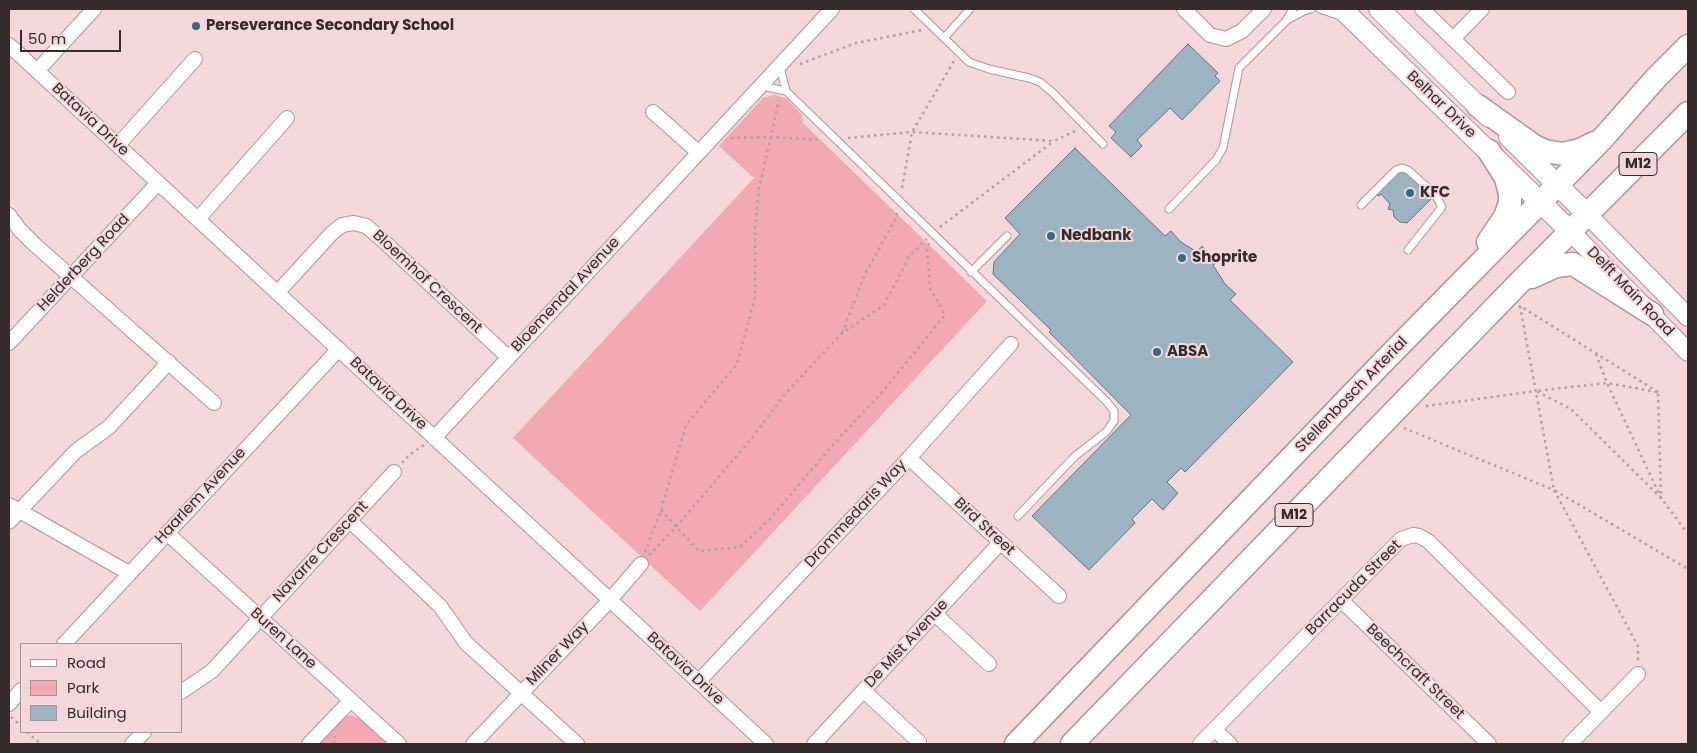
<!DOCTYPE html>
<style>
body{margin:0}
#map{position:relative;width:1697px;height:753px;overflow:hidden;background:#f3d7db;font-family:Poppins,sans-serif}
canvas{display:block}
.frame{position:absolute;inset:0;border:10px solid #352a2c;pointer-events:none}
.legend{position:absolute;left:20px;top:643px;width:162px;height:90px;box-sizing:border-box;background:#f3d7db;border:1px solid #a79295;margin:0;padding:6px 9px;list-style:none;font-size:15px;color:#352a2c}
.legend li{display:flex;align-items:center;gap:10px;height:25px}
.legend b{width:25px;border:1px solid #a79295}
.scale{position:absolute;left:20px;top:30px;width:101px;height:22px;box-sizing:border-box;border:2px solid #352a2c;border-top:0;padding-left:6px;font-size:15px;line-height:18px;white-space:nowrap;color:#352a2c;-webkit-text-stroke:4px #f3d7db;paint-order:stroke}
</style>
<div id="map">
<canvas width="1697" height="753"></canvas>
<div class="frame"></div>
<ul class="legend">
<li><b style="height:6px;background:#fff"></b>Road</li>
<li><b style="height:14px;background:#f3a8b5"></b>Park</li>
<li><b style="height:14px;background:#9cb3c1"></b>Building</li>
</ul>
<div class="scale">50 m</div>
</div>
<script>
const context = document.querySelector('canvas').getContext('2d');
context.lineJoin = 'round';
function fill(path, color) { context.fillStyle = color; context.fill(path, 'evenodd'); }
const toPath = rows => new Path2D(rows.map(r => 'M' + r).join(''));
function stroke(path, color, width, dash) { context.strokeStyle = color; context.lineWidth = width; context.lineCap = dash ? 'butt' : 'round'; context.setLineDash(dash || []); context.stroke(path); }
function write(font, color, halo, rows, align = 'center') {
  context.font = font + ' Poppins,sans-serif'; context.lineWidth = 4; context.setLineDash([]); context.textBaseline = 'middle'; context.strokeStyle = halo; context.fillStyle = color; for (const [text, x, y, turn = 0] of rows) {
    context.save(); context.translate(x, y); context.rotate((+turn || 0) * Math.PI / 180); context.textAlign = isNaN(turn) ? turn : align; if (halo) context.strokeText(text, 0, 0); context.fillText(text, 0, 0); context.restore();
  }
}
fill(toPath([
 [774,95,786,98,802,115,803,123,987,301,700,611,513,438,754,178,719,146,763,98],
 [350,715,359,718,387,744,318,744,341,719]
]), '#f3a8b5');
const building = toPath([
 [1188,44,1218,73,1215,76,1220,81,1182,120,1170,108,1137,140,1142,146,1131,157,1111,138,1116,132,1109,126,1188,44],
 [1075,148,1165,236,1171,231,1181,242,1197,252,1202,246,1218,262,1213,265,1225,284,1236,294,1230,300,1293,362,1185,472,1181,468,1167,482,1178,493,1163,510,1152,499,1132,519,1135,523,1089,570,1032,516,1131,415,1049,332,1051,330,993,274,994,262,1020,234,1005,218,1075,148],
 [1401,172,1407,174,1432,198,1407,223,1400,222,1394,217,1393,210,1388,209,1390,204,1381,194,1379,196,1376,195,1396,174,1401,172]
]);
fill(building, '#9cb3c1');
stroke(building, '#607582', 1);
const service = toPath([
 [914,9,969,62,989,69,1029,78,1040,82,1052,92,1103,144],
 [1320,9,1340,16],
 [1287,20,1306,10,1311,9],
 [944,38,970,9],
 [780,67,786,91,1107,402,1114,411,1114,421,1106,432,1074,457,1018,516],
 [762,86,786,91],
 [1361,205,1396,170,1402,168,1408,170,1435,194,1442,207,1408,250],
 [1169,209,1216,160,1223,148,1239,68,1286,21,1293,9],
 [971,272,1007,236]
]);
const minor = toPath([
 [1184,9,1210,35,1226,39,1242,31,1264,9],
 [1422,9,1508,92],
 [1453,39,1482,9],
 [9,45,766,744],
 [37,71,94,9],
 [653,112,698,152],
 [118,145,195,59],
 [9,215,19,229,34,244,214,403],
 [198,219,287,118],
 [277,293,332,233,342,225,354,223,366,226,378,236,508,357],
 [9,343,158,183],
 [434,438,832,9],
 [909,458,1059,596],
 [9,505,129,573],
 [350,521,440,606,466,643,477,653,577,744],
 [9,522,76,451,109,427,169,362],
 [167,533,399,744],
 [1341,600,1489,744],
 [935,614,989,664],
 [64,644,339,349],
 [698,682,909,458,1011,344],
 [864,691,919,742],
 [181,692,212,671,394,472],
 [9,704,21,690],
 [1215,730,1230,744],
 [132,744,144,732],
 [309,744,351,700],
 [473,744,610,600,641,564],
 [814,744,1000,543],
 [1200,744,1401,539,1413,535,1419,536,1428,541,1601,712],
 [1570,744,1638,674]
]);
const tertiary = toPath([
 [1588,215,1688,317],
 [1571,232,1688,352]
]);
const secondary = toPath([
 [1342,9,1571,232],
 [1379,9,1489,117],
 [1509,137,1588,215]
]);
const primary = toPath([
 [1478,106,1534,146,1545,151,1563,154,1580,150,1594,143],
 [1488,242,1505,217,1510,203,1510,194,1506,178,1489,151],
 [1532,277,1556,266,1573,264,1652,314],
 [1016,744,1386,359,1568,174,1603,138,1657,77,1688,46],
 [1072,744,1516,286,1688,113]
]);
stroke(service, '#b09599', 9);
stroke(minor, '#b09599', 16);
stroke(tertiary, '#b09599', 20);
stroke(secondary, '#b09599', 22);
stroke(primary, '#b09599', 25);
stroke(toPath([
 [800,64,856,43,922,30],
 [731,138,770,137,821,140],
 [848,138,912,132,1054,141,1075,131],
 [902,188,912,132,954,61],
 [940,227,1054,141],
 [842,333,865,274,896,218,897,213],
 [1596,354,1607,383,1661,498,1658,392],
 [1657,392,1607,383,1536,391,1571,409,1661,498,1688,534],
 [1658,392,1520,306,1554,490,1688,569],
 [1426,406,1536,391],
 [1404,428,1554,490,1638,646,1638,660],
 [402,463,409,455,424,445],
 [661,510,699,551,740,547,770,519,830,448,884,390,945,315,930,288,927,249,929,243],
 [645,552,661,510,686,425,737,364,755,297,755,228,759,189,779,100],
 [649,555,677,526,747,444,785,394,841,334,884,305,910,255,927,239],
 [11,717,21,726],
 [27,732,41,744],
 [334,744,335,736]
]), '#b59fa2', 2.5, [2.5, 4]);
stroke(service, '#fff', 7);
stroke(minor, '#fff', 14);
stroke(tertiary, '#fff', 18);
stroke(secondary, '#fff', 20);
stroke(primary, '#fff', 22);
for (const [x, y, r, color] of [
 [196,26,5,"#356985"],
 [1410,193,5,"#356985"],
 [1051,236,5,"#356985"],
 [1182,258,5,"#356985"],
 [1157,352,5,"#356985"]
]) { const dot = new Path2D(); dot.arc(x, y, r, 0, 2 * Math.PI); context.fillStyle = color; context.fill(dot); stroke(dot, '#f3d7db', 2); }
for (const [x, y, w] of [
 [1638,164,38],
 [1294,515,38]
]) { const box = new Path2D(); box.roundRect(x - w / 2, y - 11.5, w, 23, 4); context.fillStyle = '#f3d7db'; context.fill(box); stroke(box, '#352a2c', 1); }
write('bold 14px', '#352a2c', null, [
 ["M12",1638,164],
 ["M12",1294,515]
]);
write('bold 15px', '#352a2c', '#f3d7db', [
 ["Perseverance Secondary School",206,26],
 ["KFC",1420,193],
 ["Nedbank",1061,236],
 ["Shoprite",1192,258],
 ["ABSA",1167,352]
], 'left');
write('15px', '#352a2c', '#f3d7db', [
 ["Belhar Drive",1441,105,44],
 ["Batavia Drive",90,120,43],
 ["Helderberg Road",84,263,-47],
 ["Bloemhof Crescent",427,282,43],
 ["Delft Main Road",1630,292,46],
 ["Bloemendal Avenue",566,295,-47],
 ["Batavia Drive",388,394,43],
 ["Stellenbosch Arterial",1352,395,-46],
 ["Haarlem Avenue",201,496,-47],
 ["Drommedaris Way",856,514,-47],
 ["Bird Street",984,527,43],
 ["Navarre Crescent",321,552,-47],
 ["Barracuda Street",1354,588,-45],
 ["Buren Lane",283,639,42],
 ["De Mist Avenue",907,644,-47],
 ["Milner Way",558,654,-46],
 ["Batavia Drive",685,669,43],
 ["Beechcraft Street",1415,672,44]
]);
</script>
